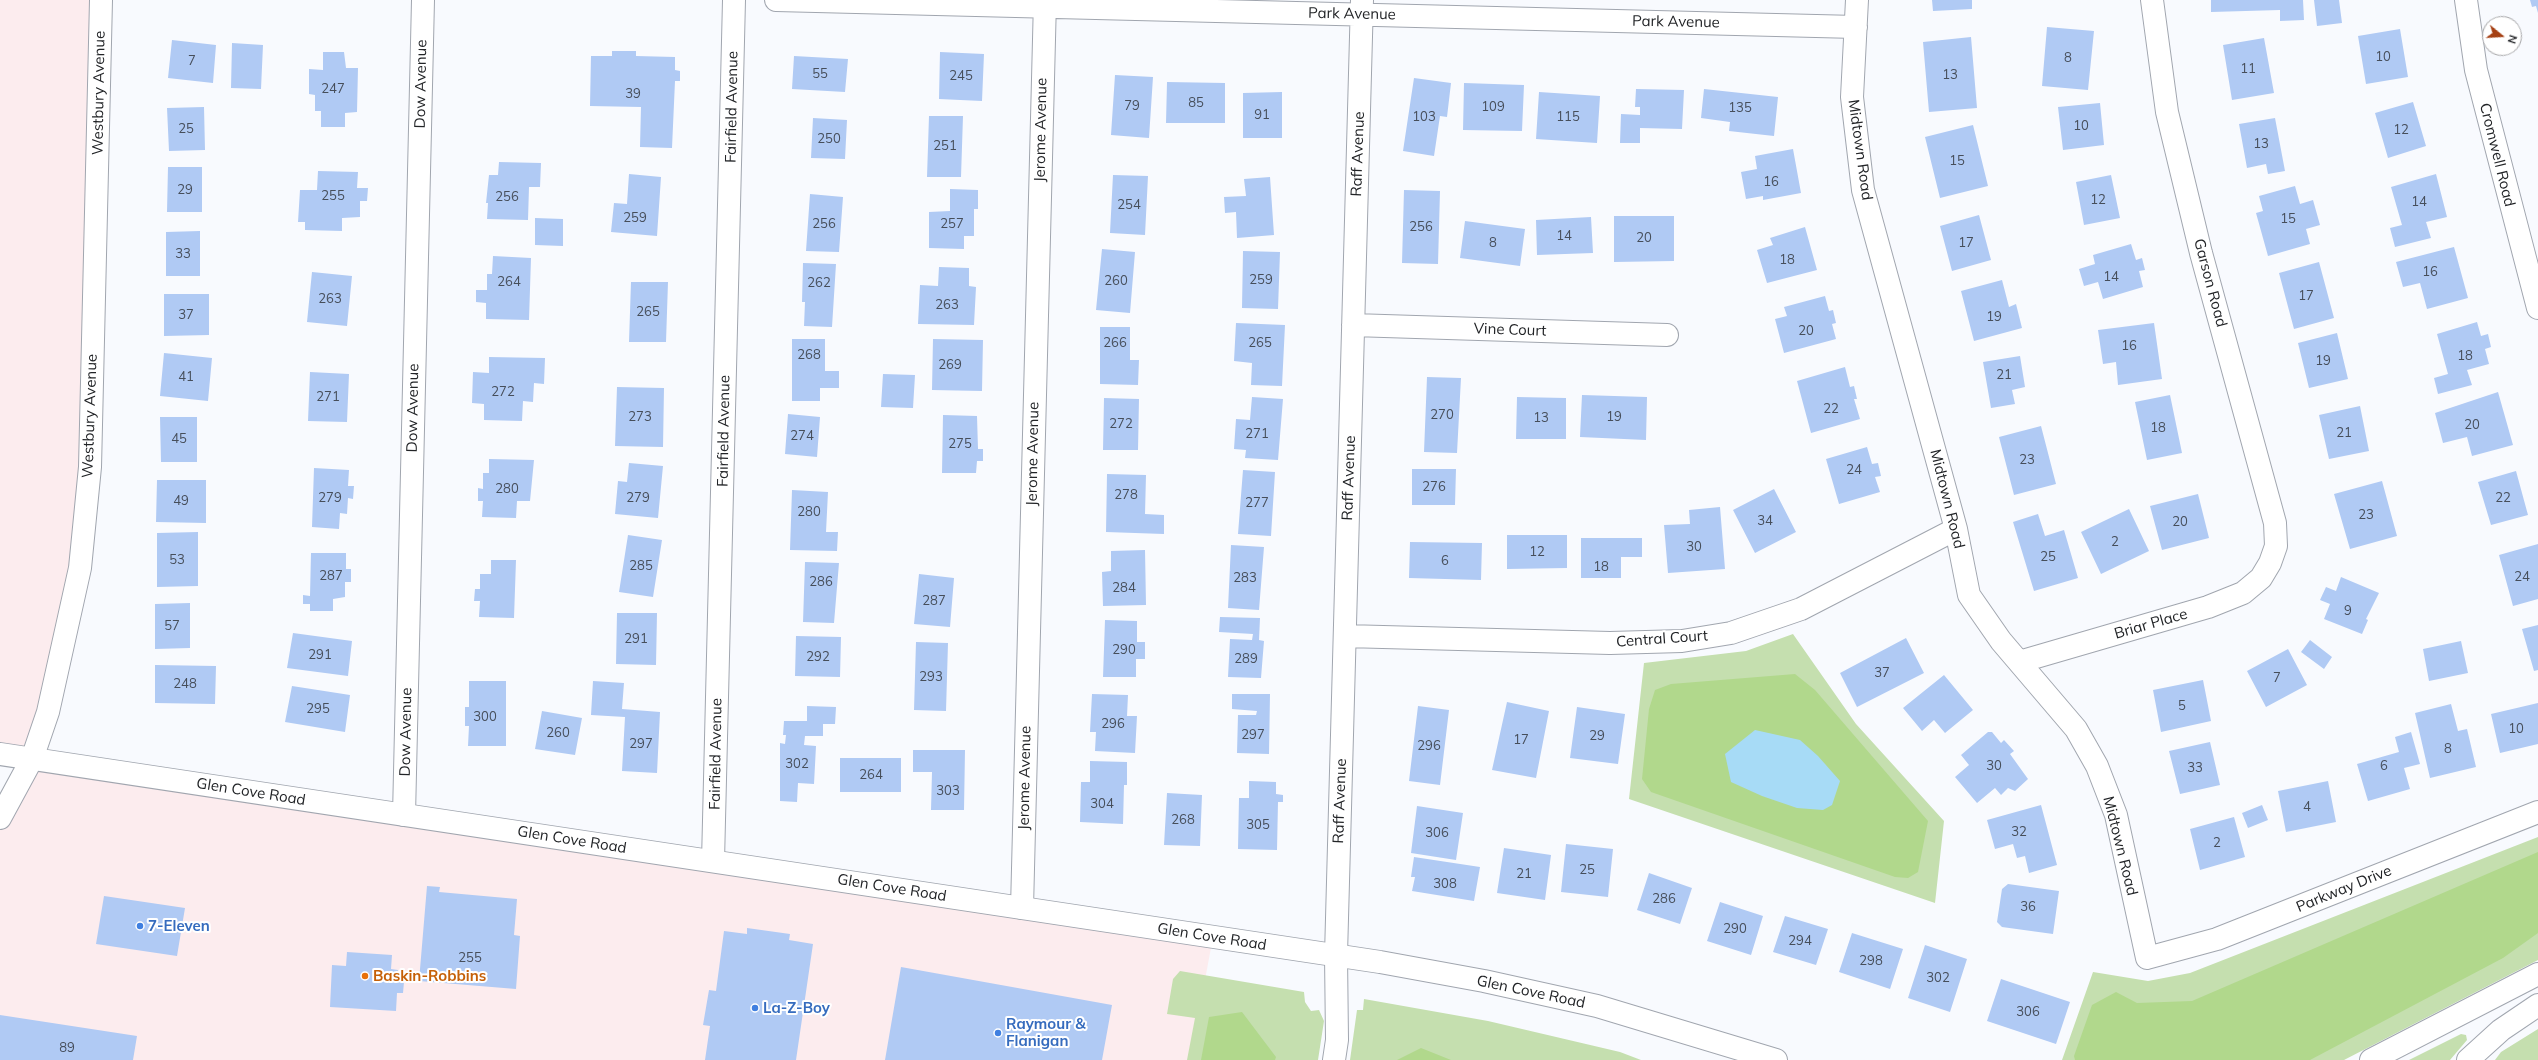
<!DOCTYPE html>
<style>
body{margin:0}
#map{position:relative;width:2538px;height:1060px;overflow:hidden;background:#f8fafe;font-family:Mulish,sans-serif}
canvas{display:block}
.north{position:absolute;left:2482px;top:16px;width:40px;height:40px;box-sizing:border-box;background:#fff;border:1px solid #a7a7a9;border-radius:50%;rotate:108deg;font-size:11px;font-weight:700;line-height:16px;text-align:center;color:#222427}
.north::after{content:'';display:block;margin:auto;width:14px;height:18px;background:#a54013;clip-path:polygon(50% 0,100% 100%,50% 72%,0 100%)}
</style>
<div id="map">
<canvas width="2538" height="1060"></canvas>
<div class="north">N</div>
</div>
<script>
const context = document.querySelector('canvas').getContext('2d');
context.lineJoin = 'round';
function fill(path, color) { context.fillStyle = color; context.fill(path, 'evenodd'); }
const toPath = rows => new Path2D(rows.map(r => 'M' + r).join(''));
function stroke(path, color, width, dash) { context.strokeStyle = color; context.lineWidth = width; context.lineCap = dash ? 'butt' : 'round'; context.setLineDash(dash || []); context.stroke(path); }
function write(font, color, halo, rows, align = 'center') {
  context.font = font + ' Mulish,sans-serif'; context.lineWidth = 4; context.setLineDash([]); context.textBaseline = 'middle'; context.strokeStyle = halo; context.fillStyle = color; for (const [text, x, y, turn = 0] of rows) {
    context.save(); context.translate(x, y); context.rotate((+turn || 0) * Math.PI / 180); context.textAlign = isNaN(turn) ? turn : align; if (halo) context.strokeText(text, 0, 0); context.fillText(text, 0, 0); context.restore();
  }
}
fill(toPath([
 [0,0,100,0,95,438,34,758,1213,937,1190,1060,0,1060,0,823,34,759,0,753]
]), '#fcecee');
fill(toPath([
 [1793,634,1856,724,1944,821,1935,903,1629,799,1644,663,1746,651],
 [2538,837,2538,960,2344,1060,2062,1060,2093,972,2148,981,2190,973],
 [1180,971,1304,992,1305,1002,1311,1011,1319,1010,1324,1021,1318,1060,1187,1060,1195,1018,1167,1014,1173,979],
 [1364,999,1488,1021,1620,1052,1641,1060,1350,1060,1357,1010,1363,1010],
 [2538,1029,2538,1060,2495,1060,2501,1052],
 [2461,1034,2466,1035,2467,1040,2450,1060,2409,1060]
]), '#c5dfaf');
fill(toPath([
 [1795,674,1815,690,1928,821,1918,872,1908,878,1895,877,1651,792,1642,779,1649,709,1655,690,1671,684],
 [2538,852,2538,933,2503,958,2310,1060,2075,1060,2074,1056,2092,1005,2116,992,2137,1003,2192,1001],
 [1242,1012,1276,1057,1275,1060,1201,1060,1209,1017],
 [1421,1048,1451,1060,1397,1060]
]), '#b1d88c');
fill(toPath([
 [1755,730,1800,740,1818,756,1840,781,1832,805,1823,810,1797,808,1762,796,1731,782,1725,754]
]), '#a7dbf6');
fill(toPath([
 [1932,0,1972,0,1972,9,1933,11],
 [2211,0,2303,0,2304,20,2280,21,2280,10,2211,12],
 [2314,0,2339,0,2342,23,2317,26],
 [2530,0,2538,0,2538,13,2536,6,2532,7],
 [2047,27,2094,31,2088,90,2042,86],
 [2400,29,2408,77,2366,84,2358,36],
 [1971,37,1977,108,1929,112,1923,42],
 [2264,38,2274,93,2232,100,2223,45],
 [172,40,216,45,213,83,168,78],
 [232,43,263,45,261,89,231,88],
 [612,51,636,51,636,56,675,57,675,70,680,71,680,81,675,81,672,148,640,147,641,107,590,106,591,56,612,56],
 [323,52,344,52,346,68,358,68,357,112,345,113,345,127,321,127,321,111,315,111,315,95,309,94,309,69,323,70],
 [940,52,984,54,982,101,939,99],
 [794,56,848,59,845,92,792,89],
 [1115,75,1153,77,1149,138,1111,135],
 [1414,78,1451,83,1447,117,1440,116,1434,156,1403,151],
 [1167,82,1225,83,1225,123,1166,123],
 [1464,83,1524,85,1522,131,1463,130],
 [1636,89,1684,90,1682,129,1640,128,1640,143,1620,143,1621,114,1640,115,1640,107,1635,107],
 [1704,89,1778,97,1774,136,1729,131,1730,122,1701,118],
 [1282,92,1282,138,1243,138,1243,93],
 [1539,92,1600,96,1597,143,1536,139],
 [2413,102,2426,146,2388,158,2375,113],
 [2100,103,2104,145,2063,150,2058,107],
 [204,107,205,150,169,151,167,108],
 [929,116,963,116,961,177,927,177],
 [813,118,847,120,845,159,811,158],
 [2275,118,2285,171,2268,174,2266,164,2247,168,2239,124],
 [1973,125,1988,186,1940,198,1925,137],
 [1793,149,1801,193,1763,200,1763,196,1746,199,1741,172,1757,169,1755,156],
 [499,162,541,163,540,187,529,187,528,220,487,219,488,203,486,203,489,175,498,175],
 [168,167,202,167,202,212,167,212],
 [318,171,358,172,357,188,368,188,367,201,360,201,360,217,342,218,342,231,305,230,305,222,298,222,300,190,317,190],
 [629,174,661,177,657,236,611,232,614,203,627,204],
 [2436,174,2447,217,2426,222,2431,238,2395,247,2390,228,2402,225,2391,187],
 [1113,175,1148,176,1145,235,1110,233],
 [2111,175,2120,218,2084,225,2076,182],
 [1270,177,1274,235,1237,238,1236,212,1225,213,1224,197,1246,196,1244,179],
 [2295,186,2300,204,2313,200,2320,225,2306,229,2310,244,2268,256,2256,213,2263,211,2259,196],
 [950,189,978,190,978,209,974,209,974,236,964,236,964,249,929,248,929,212,950,211],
 [1404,190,1440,191,1438,264,1402,263],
 [810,194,843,197,839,252,806,251],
 [1979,215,1991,260,1952,271,1940,226],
 [1614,216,1674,216,1674,261,1614,262],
 [1591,217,1593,253,1537,255,1536,220],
 [535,218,563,219,563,246,535,245],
 [1465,221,1525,229,1520,266,1460,258],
 [1805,227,1817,270,1767,283,1757,250,1773,245,1770,238],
 [200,231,200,276,166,276,166,232],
 [2131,244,2136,260,2142,258,2145,270,2139,271,2143,287,2103,299,2098,282,2084,286,2079,269,2095,264,2093,255],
 [2454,247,2468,298,2427,309,2420,283,2403,287,2396,262],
 [1102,249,1135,252,1130,313,1096,310],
 [1243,251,1280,252,1278,309,1242,308],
 [493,256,531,258,529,320,486,319,486,303,476,302,476,290,487,290,487,274,492,274],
 [2319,262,2334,318,2294,329,2279,273],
 [803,263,836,264,832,327,804,326,805,302,802,302],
 [939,267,969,268,969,286,976,287,974,325,918,324,920,285,938,286],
 [312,272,352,276,347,326,307,322],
 [2002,280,2009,307,2016,304,2022,328,1974,341,1961,291],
 [631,282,668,282,666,342,629,342],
 [164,294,209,294,209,335,164,336],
 [1825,296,1829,311,1833,310,1836,323,1832,324,1836,339,1784,353,1775,319,1787,316,1784,307],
 [2477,322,2481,336,2488,334,2491,347,2485,349,2489,364,2467,370,2472,385,2438,394,2434,378,2448,374,2437,334],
 [1236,323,1285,325,1282,386,1251,385,1252,363,1234,361],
 [2154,323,2162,379,2118,385,2116,362,2103,364,2098,330],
 [1100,327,1130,327,1130,360,1139,360,1138,385,1100,384],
 [2337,333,2348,379,2309,388,2298,343],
 [792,339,825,339,825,371,839,371,839,388,820,388,820,401,792,401],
 [933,339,983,340,982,391,932,390],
 [164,353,212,358,208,401,160,396],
 [2020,356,2025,387,2012,390,2015,404,1991,408,1983,362],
 [489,357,545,358,544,384,534,383,533,402,523,401,522,421,484,420,484,404,472,403,473,372,489,373],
 [1845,367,1850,387,1854,386,1857,399,1854,399,1860,419,1811,433,1797,381],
 [310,372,349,374,347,422,308,421],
 [883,374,915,375,913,408,881,407],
 [1427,377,1461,378,1457,453,1424,452],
 [617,387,664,388,663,447,615,446],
 [2498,392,2513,445,2472,456,2467,437,2443,443,2435,413],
 [1582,395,1647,397,1646,440,1580,437],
 [2170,395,2182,453,2147,460,2135,402],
 [1252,397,1283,399,1278,460,1245,458,1246,450,1234,449,1236,419,1250,420],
 [1517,397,1566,398,1566,439,1516,439],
 [1104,398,1139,399,1138,450,1103,450],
 [2360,406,2369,451,2329,459,2319,415],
 [788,414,820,417,817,457,785,454],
 [943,415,977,416,978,449,983,449,983,461,977,461,976,473,942,473],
 [160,417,197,417,197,462,161,462],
 [2041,426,2056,484,2014,495,1999,437],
 [1867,447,1872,464,1878,463,1881,476,1875,477,1880,492,1839,504,1826,459],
 [489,459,534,460,530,501,517,501,516,518,482,517,483,501,478,501,478,488,483,489,483,473,489,473],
 [629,463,663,466,658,518,615,514,618,481,627,482],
 [314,468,349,470,348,486,354,486,353,499,348,498,347,514,340,513,339,529,312,527],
 [1412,469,1456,469,1455,505,1412,505],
 [1243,470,1275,472,1271,536,1238,534],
 [2516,471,2528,515,2491,525,2478,482],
 [1107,474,1146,475,1145,514,1164,515,1164,534,1106,532],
 [157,480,206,480,206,523,156,522],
 [2382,481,2397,536,2350,549,2334,494],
 [1774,489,1796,532,1755,553,1733,510],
 [792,490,828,492,826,532,838,532,837,551,790,550],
 [2198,494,2209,538,2162,550,2150,506],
 [1720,507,1725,569,1668,573,1664,525,1690,524,1689,510],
 [2129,509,2149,551,2101,574,2081,532],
 [2038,514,2045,536,2064,530,2078,578,2034,591,2013,522],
 [198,532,198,586,157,587,157,533],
 [628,535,662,540,653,597,619,592],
 [1507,535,1567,535,1567,568,1507,569],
 [1581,538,1642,538,1642,557,1621,557,1621,578,1581,578],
 [1410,542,1482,543,1481,580,1409,578],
 [2538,544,2538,599,2513,606,2499,555],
 [1231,545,1264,547,1259,610,1228,608],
 [1145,550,1146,605,1103,606,1102,572,1111,571,1111,551],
 [311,553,346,553,346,569,351,569,351,582,345,582,345,597,333,599,333,611,310,611,310,604,303,604,303,595,310,596],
 [491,560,516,560,514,618,479,617,480,601,474,601,475,589,480,589,480,574,491,574],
 [805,562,839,563,834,623,803,622],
 [919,574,954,578,950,627,914,624],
 [2341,577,2379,593,2366,619,2368,620,2362,634,2324,619,2330,604,2320,600,2326,587,2336,591],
 [190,603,190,648,155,649,155,604],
 [617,613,657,613,656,665,616,664],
 [1220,617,1260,618,1259,640,1264,641,1261,678,1228,677,1230,639,1252,640,1253,634,1219,632],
 [1105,620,1137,621,1137,642,1145,642,1145,659,1136,659,1136,677,1103,677],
 [2538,625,2538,670,2534,671,2522,629],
 [293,633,352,641,348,676,287,668],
 [796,636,841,637,840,677,795,676],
 [1906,638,1924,673,1857,707,1840,673],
 [2310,640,2332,657,2324,669,2301,652],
 [2461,641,2468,673,2429,681,2423,649],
 [916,642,948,643,946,711,914,710],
 [2288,649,2307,685,2266,707,2247,671],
 [155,665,216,666,215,704,155,703],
 [1944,675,1973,710,1945,733,1934,720,1922,731,1903,708],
 [2203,680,2211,721,2161,732,2153,690],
 [469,681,506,681,506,746,468,746,469,726,465,726,465,707,469,707],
 [593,681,624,683,622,709,660,712,657,773,622,771,625,717,591,715],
 [292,686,350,695,345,732,285,722],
 [1092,694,1128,695,1127,716,1137,716,1135,753,1095,751,1096,732,1090,732],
 [1232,694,1270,694,1269,754,1237,753,1238,715,1256,715,1257,711,1232,709],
 [1507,702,1549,711,1536,778,1492,770],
 [2538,703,2538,744,2500,753,2491,714],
 [2451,704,2458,731,2467,729,2476,767,2430,778,2415,713],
 [807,706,836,707,835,724,823,724,823,736,805,736,804,745,816,746,814,784,798,783,797,802,780,801,780,743,785,744,786,735,783,735,784,721,807,721],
 [1418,706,1449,710,1440,785,1409,781],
 [1577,707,1625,714,1618,764,1570,758],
 [542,711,582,718,575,755,535,749],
 [1988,732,1992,732,2001,743,2004,740,2014,751,2010,754,2028,779,2015,791,2008,788,2001,795,1995,788,1977,803,1955,777,1969,765,1961,755],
 [2411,732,2420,764,2404,768,2410,789,2368,801,2357,764,2399,752,2395,737],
 [2210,742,2220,785,2180,794,2169,751],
 [913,750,965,750,964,810,931,810,932,772,913,772],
 [840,758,901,758,901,792,840,792],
 [1090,761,1127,762,1127,785,1124,785,1123,824,1080,822,1081,782,1090,782],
 [1249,781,1276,782,1276,794,1283,795,1283,802,1278,802,1277,850,1238,849,1239,798,1249,798],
 [2328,781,2336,822,2286,832,2278,791],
 [1167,793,1202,795,1200,846,1164,845],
 [2041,805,2057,865,2029,873,2025,856,2017,858,2013,844,1995,849,1987,820],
 [2262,805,2268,820,2248,828,2242,813],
 [1417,806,1463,813,1456,860,1411,853],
 [2234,817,2245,857,2200,870,2190,829],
 [1566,844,1613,849,1608,897,1561,892],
 [1504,848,1551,855,1545,900,1497,893],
 [1414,857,1480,867,1474,901,1412,891,1415,877,1411,877],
 [1649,873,1692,888,1680,924,1637,910],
 [2008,884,2059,891,2053,934,2002,927,1997,922,2002,889],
 [427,886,440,887,439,892,517,899,514,935,520,936,516,989,419,981],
 [104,896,185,908,177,956,96,944],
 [1720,902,1763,916,1751,955,1707,941],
 [1785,916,1828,929,1816,965,1773,952],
 [747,928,790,934,789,940,813,944,796,1060,705,1060,710,1026,703,1025,709,990,716,991,724,931,747,934],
 [1852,933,1903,949,1890,989,1839,972],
 [1925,945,1967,959,1950,1012,1908,998],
 [347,952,392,955,391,969,398,970,397,982,404,982,403,993,397,993,396,1011,330,1007,332,965,346,966],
 [901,967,1112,1005,1102,1060,885,1060],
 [2001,979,2070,1002,2056,1044,1987,1021],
 [0,1015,137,1036,133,1060,0,1060]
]), '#b0caf4');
const street = toPath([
 [776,0,1856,27],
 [1857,0,1852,97,1863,190,1956,529,1969,595,2001,641,2076,729,2097,766,2116,815,2147,958,2217,939,2538,812],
 [2466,0,2476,70,2538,308],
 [1353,325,1667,335],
 [1345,636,1610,643,1682,641,1731,633,1801,609,1956,529],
 [2019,662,2208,607,2243,593,2261,578,2270,563,2276,546,2275,523,2201,253,2167,112,2152,0],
 [404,815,423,0],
 [713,861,734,0],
 [1022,908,1045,0],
 [1336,955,1362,0]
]);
const secondary = toPath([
 [0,818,32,759,48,712,80,568,90,467,101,0]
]);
const primary = toPath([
 [0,754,1380,962,1484,981,1597,1006,1776,1060]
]);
const highway = toPath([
 [1334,1060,1337,1040,1336,955],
 [2371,1060,2538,974],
 [2468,1060,2501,1030,2538,1005]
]);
stroke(street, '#a1a6af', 24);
stroke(secondary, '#a1a6af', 24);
stroke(primary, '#a1a6af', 24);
stroke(highway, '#a1a6af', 24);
stroke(street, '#fff', 22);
stroke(secondary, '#fff', 22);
stroke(primary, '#fff', 22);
stroke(highway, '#fff', 22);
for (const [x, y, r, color] of [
 [140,926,4,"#3f7fe0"],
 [365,976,4,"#e8710a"],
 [755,1008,4,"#3f7fe0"],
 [998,1033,4,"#3f7fe0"]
]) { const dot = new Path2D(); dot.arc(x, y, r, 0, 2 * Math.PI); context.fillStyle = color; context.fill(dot); stroke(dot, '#fff', 1.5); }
write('13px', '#464e5a', null, [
 ["10",2383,57],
 ["8",2068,58],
 ["7",192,61],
 ["11",2248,69],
 ["55",820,74],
 ["13",1950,75],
 ["245",961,76],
 ["247",333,89],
 ["39",633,94],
 ["85",1196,103],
 ["79",1132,106],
 ["109",1493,107],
 ["135",1740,108],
 ["91",1262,115],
 ["103",1424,117],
 ["115",1568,117],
 ["10",2081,126],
 ["25",186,129],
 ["12",2401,130],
 ["250",829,139],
 ["13",2261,144],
 ["251",945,146],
 ["15",1957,161],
 ["16",1771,182],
 ["29",185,190],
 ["255",333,196],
 ["256",507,197],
 ["12",2098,200],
 ["14",2419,202],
 ["254",1129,205],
 ["259",635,218],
 ["15",2288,219],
 ["256",824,224],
 ["257",952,224],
 ["256",1421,227],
 ["14",1564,236],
 ["20",1644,238],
 ["8",1493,243],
 ["17",1966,243],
 ["33",183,254],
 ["18",1787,260],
 ["16",2430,272],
 ["14",2111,277],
 ["259",1261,280],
 ["260",1116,281],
 ["264",509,282],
 ["262",819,283],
 ["17",2306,296],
 ["263",330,299],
 ["263",947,305],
 ["265",648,312],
 ["37",186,315],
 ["19",1994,317],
 ["20",1806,331],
 ["266",1115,343],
 ["265",1260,343],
 ["16",2129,346],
 ["268",809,355],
 ["18",2465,356],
 ["19",2323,361],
 ["269",950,365],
 ["21",2004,375],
 ["41",186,377],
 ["272",503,392],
 ["271",328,397],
 ["22",1831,409],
 ["270",1442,415],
 ["273",640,417],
 ["19",1614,417],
 ["13",1541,418],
 ["272",1121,424],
 ["20",2472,425],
 ["18",2158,428],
 ["21",2344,433],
 ["271",1257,434],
 ["274",802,436],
 ["45",179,439],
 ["275",960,444],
 ["23",2027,460],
 ["24",1854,470],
 ["276",1434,487],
 ["280",507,489],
 ["278",1126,495],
 ["279",330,498],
 ["279",638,498],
 ["22",2503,498],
 ["49",181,501],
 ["277",1257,503],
 ["280",809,512],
 ["23",2366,515],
 ["34",1765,521],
 ["20",2180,522],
 ["2",2115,542],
 ["30",1694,547],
 ["12",1537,552],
 ["25",2048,557],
 ["53",177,560],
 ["6",1445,561],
 ["285",641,566],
 ["18",1601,567],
 ["287",331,576],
 ["24",2522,577],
 ["283",1245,578],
 ["286",821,582],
 ["284",1124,588],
 ["287",934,601],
 ["9",2348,611],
 ["57",172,626],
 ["291",636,639],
 ["290",1124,650],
 ["291",320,655],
 ["292",818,657],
 ["289",1246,659],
 ["37",1882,673],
 ["293",931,677],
 ["7",2277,678],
 ["248",185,684],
 ["5",2182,706],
 ["295",318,709],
 ["300",485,717],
 ["296",1113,724],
 ["10",2516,729],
 ["260",558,733],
 ["297",1253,735],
 ["29",1597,736],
 ["17",1521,740],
 ["297",641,744],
 ["296",1429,746],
 ["8",2448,749],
 ["302",797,764],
 ["30",1994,766],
 ["6",2384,766],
 ["33",2195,768],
 ["264",871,775],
 ["303",948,791],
 ["304",1102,804],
 ["4",2307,807],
 ["268",1183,820],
 ["305",1258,825],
 ["32",2019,832],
 ["306",1437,833],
 ["2",2217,843],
 ["25",1587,870],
 ["21",1524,874],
 ["308",1445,884],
 ["286",1664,899],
 ["36",2028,907],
 ["290",1735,929],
 ["294",1800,941],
 ["255",470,958],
 ["298",1871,961],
 ["302",1938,978],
 ["306",2028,1012],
 ["89",67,1048]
]);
write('15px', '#222427', '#fff', [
 ["Park Avenue",1352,14,1],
 ["Park Avenue",1676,22,1],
 ["Dow Avenue",421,84,-89],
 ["Westbury Avenue",99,93,-89],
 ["Fairfield Avenue",732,107,-89],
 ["Jerome Avenue",1041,130,-89],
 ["Midtown Road",1860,150,82],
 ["Raff Avenue",1358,154,-88],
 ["Cromwell Road",2497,155,76],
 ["Garson Road",2210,283,75],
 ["Vine Court",1510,330,2],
 ["Dow Avenue",413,408,-89],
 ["Westbury Avenue",90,416,-88],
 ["Fairfield Avenue",724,431,-89],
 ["Jerome Avenue",1033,454,-89],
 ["Raff Avenue",1349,478,-88],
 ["Midtown Road",1947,499,76],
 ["Briar Place",2151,624,-16],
 ["Central Court",1662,639,-4],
 ["Dow Avenue",406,732,-89],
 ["Fairfield Avenue",716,754,-89],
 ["Jerome Avenue",1025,778,-89],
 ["Glen Cove Road",251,792,9],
 ["Raff Avenue",1340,801,-88],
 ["Glen Cove Road",572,840,9],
 ["Midtown Road",2120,846,76],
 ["Glen Cove Road",892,888,9],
 ["Parkway Drive",2344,889,-22],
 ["Glen Cove Road",1212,937,9],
 ["Glen Cove Road",1531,992,12]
]);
write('bold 15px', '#366cbe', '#fff', [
 ["7-Eleven",148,926],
 ["La-Z-Boy",763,1008],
 ["Raymour &",1006,1024],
 ["Flanigan",1006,1041]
], 'left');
write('bold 15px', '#c56008', '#fff', [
 ["Baskin-Robbins",373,976]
], 'left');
</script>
